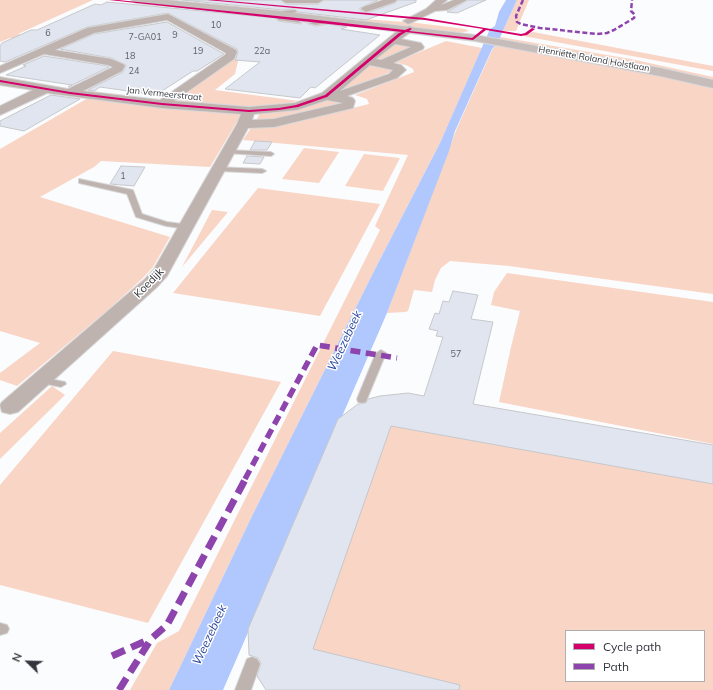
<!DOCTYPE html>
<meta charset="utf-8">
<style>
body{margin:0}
#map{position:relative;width:713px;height:690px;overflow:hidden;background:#fbfcfe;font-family:Mulish,sans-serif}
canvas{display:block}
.legend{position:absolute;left:565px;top:630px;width:140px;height:52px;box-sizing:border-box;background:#fff;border:1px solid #adaeb1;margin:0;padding:5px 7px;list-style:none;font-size:12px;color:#32353c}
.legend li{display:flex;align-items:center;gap:8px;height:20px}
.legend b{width:20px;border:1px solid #adaeb1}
.north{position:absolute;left:8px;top:642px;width:40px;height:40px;-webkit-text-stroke:3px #fff;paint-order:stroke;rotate:293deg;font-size:11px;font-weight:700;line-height:16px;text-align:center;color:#32353c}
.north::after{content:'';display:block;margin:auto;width:14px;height:18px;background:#32353c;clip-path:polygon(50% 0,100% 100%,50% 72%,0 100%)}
</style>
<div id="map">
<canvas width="713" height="690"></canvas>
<ul class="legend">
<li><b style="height:5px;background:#d6006c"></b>Cycle path</li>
<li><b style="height:5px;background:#8e44ad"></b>Path</li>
</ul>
<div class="north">N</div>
</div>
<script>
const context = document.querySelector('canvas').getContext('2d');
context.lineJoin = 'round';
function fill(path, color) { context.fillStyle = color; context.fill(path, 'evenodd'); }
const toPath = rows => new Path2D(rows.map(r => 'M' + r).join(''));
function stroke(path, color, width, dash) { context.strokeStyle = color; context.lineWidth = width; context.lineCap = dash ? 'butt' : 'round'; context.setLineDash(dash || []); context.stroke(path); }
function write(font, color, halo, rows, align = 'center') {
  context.font = font + ' Mulish,sans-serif'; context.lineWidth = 3; context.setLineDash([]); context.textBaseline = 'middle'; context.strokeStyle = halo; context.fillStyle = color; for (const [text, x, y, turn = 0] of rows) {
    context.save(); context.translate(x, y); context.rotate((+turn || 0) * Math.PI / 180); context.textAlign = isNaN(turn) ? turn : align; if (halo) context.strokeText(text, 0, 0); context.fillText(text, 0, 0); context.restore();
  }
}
fill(toPath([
 [0,0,93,0,18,34,63,40,52,45,10,38,0,42],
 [517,0,529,0,518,26,516,31,503,31],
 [358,19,364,19,417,23,465,29,469,31,459,33,355,21],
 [533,32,713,66,713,71,523,36],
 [500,37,631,59,713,77,713,80,663,68,499,39],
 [446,41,482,48,440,143,374,271,252,516,169,690,130,690,157,643,179,631,380,230,375,226,408,155,243,140,251,128,275,127,369,104,367,99,355,95,414,72,413,69,408,66,396,62],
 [395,44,411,47,387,61,377,59],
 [497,44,611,64,713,88,713,294,509,266,450,261,441,268,435,280,432,292,414,290,408,311,405,312,387,313,457,128,492,50],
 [235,57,239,57,235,74,215,90,299,101,272,106,244,107,173,100],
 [370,65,392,69,393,71,341,92,338,91],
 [88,98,241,114,241,115,210,167,101,161,94,167,40,197,170,237,153,267,143,278,109,309,17,386,0,380,0,373,40,343,0,331,0,149],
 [326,98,346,102,291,119,258,121,257,119,260,113],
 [304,148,339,152,319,183,282,179],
 [364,154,400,158,383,191,345,186],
 [258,188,380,204,320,316,173,293],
 [212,210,228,212,182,267],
 [507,273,713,302,713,444,499,402,511,347,520,311,491,305,494,292],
 [113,351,281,382,148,623,0,585,0,485],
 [52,386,65,395,0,459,0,433],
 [368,407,713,453,713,690,288,690],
 [566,631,704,631,704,681,566,681]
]), '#f9d5c6');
fill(toPath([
 [506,0,517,0,497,44,492,49,455,131,449,151,387,313,223,690,169,690,252,516,374,271,440,143,490,29,495,26,499,12]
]), '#b0c8fd');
const building = toPath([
 [182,0,280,0,286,4,318,4,324,0,378,0,360,8,360,10,366,13,395,3,398,0,416,0,416,2,366,20,298,12,295,9,282,10,182,0],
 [468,0,486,0,457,13,447,12,468,0],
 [107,2,276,18,278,21,301,24,302,23,301,21,307,22,308,24,316,26,328,24,347,27,341,29,380,35,315,88,311,87,300,98,225,89,260,62,235,60,238,53,237,49,168,13,87,27,5,62,0,61,0,46,2,43,31,30,37,30,95,4,101,5,107,2],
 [167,22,224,54,197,71,193,71,156,95,100,87,94,91,88,90,123,72,126,65,111,58,60,49,94,34,167,22],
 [44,56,108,66,109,67,68,87,72,85,6,75,26,66,23,65,44,56],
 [51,95,80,99,24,131,0,126,0,121,51,95],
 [255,141,272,142,267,150,250,150,255,141],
 [247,156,264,157,260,164,243,163,247,156],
 [121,166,145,167,134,186,110,184,121,166],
 [453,291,478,295,471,319,493,322,473,404,713,445,713,484,391,426,313,649,460,685,459,690,266,690,257,676,261,663,258,658,249,655,248,629,338,419,358,404,366,403,368,399,380,396,408,393,424,396,443,337,436,336,438,331,429,329,435,313,439,314,443,301,449,302,453,291]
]);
fill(building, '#e1e5ef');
stroke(building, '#c6c8cc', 1);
const lane = toPath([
 [295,10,297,12,281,15,282,19,299,21,301,23,278,20,277,13,283,11,295,10],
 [331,20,333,22,316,25,308,23,331,20],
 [228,150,271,152,274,154,271,156,226,153,225,152,228,150],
 [216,167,262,169,266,171,262,173,219,171,216,171,216,167],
 [79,179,133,190,142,214,167,222,190,225,191,227,187,229,166,226,136,217,127,194,79,183,79,179],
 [381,350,386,353,367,399,366,402,362,403,358,402,357,399,376,353,381,350],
 [41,377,65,382,66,384,61,387,37,382,36,380,41,377],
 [0,623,7,625,9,629,7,633,0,635,0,623],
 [252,657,257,659,260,664,251,690,235,690,247,659,252,657]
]);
const street = toPath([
 [281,0,323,0,318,3,286,3,281,0],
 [383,0,397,0,395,2,369,11,366,12,361,9,363,7,383,0],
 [436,0,447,0,441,5,454,0,467,0,447,10,435,11,411,23,408,24,403,21,426,9,436,0],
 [168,14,236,50,237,52,234,59,174,101,249,107,295,103,322,93,396,32,406,27,410,26,415,29,401,39,421,43,424,47,423,49,393,63,401,65,406,70,397,78,347,96,353,98,355,101,353,108,274,127,248,128,167,276,157,287,18,412,10,414,2,412,0,405,2,402,145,279,154,269,237,124,241,114,162,108,47,93,0,115,0,106,33,90,0,85,0,77,68,89,113,67,108,65,44,54,0,73,0,66,87,28,168,14],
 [167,20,226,53,225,55,160,100,83,91,122,71,125,66,123,64,111,59,55,50,94,33,167,20],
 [395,44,411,47,381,60,376,59,395,44],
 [370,65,393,70,389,74,340,91,370,65],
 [327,100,343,103,274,119,252,120,254,114,297,110,327,100]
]);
const secondary = toPath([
 [131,0,167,0,279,11,475,35,660,68,713,80,713,88,660,76,475,41,279,17,136,3,131,0]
]);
stroke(lane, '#d8d8da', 2);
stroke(street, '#d8d8da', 2);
stroke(secondary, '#d8d8da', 2);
fill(lane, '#bfb3af');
fill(street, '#bfb3af');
fill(secondary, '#c6bcba');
stroke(toPath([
 [523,0,516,16,517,22,521,24,540,28,597,34,607,33,614,30,634,18,635,15,631,11,632,0]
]), '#8e44ad', 2.5, [5, 2.5]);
stroke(toPath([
 [245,479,317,345,397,358]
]), '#8e44ad', 5.5, [10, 5.5]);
stroke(toPath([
 [112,656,150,639],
 [119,690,151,639,167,625,246,478]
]), '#8e44ad', 7, [14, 7]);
fill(toPath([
 [109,0,118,0,317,20,405,30,410,28,412,29,409,31,472,38,483,29,425,20,207,0,217,0,425,18,521,34,525,33,532,28,535,29,527,35,521,36,486,30,473,40,406,32,401,35,327,97,298,107,279,110,249,112,162,105,70,94,0,82,0,80,70,92,162,103,249,110,279,108,296,105,325,95,399,33,402,32,109,0]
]), '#d6006c');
write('9px', '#5e6169', null, [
 ["10",216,25],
 ["6",48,33],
 ["9",175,35],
 ["7-GA01",145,37],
 ["19",198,51],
 ["22a",262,51],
 ["18",130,56],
 ["24",134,71],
 ["1",123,176],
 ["57",456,354]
]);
write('9px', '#32353c', '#fff', [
 ["Henriëtte Roland Holstlaan",594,59,10],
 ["Jan Vermeerstraat",164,94,6]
]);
write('11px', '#32353c', '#fff', [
 ["Koedijk",149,283,-46]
]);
write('italic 12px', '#28459c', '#fff', [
 ["Weezebeek",345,341,-65],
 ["Weezebeek",210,635,-65]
]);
</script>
